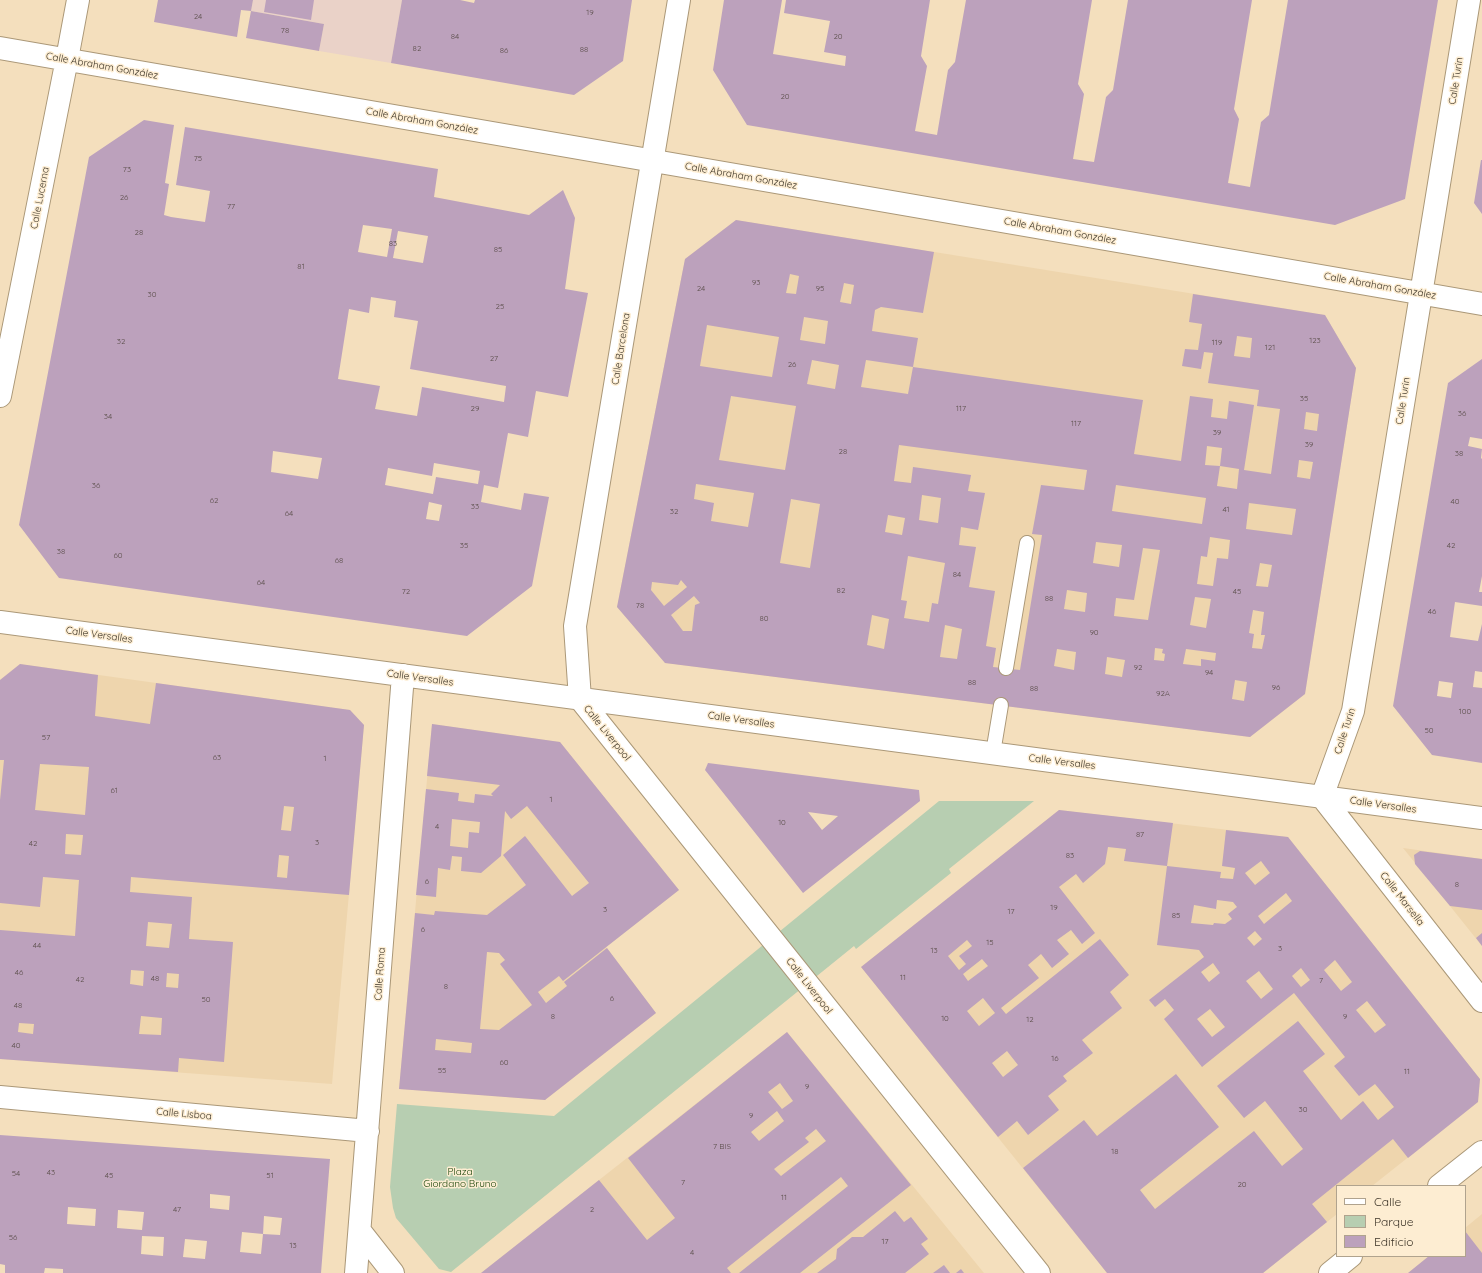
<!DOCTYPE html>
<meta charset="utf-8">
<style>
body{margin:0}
#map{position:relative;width:1482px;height:1273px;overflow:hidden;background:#f4dfbd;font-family:Quicksand,sans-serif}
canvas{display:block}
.legend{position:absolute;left:1336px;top:1185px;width:130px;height:72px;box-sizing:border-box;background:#fdedd2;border:1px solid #b0a38e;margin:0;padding:5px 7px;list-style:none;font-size:12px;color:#3d3528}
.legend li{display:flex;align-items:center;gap:8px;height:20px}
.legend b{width:20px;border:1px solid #b0a38e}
</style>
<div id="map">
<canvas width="1482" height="1273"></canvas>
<ul class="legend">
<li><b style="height:5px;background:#fff"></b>Calle</li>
<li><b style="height:11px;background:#b7ceb1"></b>Parque</li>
<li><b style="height:11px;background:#bca1bc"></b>Edificio</li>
</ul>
</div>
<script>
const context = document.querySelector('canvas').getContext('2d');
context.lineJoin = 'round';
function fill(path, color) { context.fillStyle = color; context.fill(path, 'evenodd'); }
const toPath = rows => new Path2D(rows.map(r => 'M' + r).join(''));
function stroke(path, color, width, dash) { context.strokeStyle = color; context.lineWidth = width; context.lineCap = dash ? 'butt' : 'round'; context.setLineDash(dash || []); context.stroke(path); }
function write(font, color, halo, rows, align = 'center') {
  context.font = font + ' Quicksand,sans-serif'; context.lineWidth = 3; context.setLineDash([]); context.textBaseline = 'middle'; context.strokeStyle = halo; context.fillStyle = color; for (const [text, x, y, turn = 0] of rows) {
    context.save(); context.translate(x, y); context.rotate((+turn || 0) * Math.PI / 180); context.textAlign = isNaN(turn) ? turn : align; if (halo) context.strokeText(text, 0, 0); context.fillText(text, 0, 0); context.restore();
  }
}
fill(toPath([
 [736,220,1325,315,1356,368,1305,694,1250,737,665,663,617,607,685,259],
 [20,664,350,710,364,725,332,1084,0,1059,0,680],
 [432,724,560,742,679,890,606,947,656,1013,545,1100,399,1089],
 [1059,810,1288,837,1480,1079,1478,1102,1372,1186,1337,1186,1337,1214,1263,1273,1107,1273,861,967],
 [1403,848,1482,859,1482,946,1450,906],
 [787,1032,984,1273,481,1273],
 [1482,1214,1482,1273,1408,1273,1429,1256,1465,1256,1465,1228]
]), '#eed5ad');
fill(toPath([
 [253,0,402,0,391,63,319,51,324,24,251,11]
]), '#ead2c8');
fill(toPath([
 [939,801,1034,801,949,869,951,873,856,949,854,946,451,1272,439,1269,396,1218,393,1208,390,1187,397,1104,554,1116]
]), '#b7ceb1');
fill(toPath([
 [158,0,253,0,251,11,241,10,237,37,154,22],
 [266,0,314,0,311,20,264,12],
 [402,0,460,0,474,3,475,0,632,0,623,61,574,95,391,63],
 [724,0,782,0,773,54,845,66,846,56,824,52,830,21,784,13,786,0,930,0,921,56,927,66,915,131,937,135,948,70,955,62,966,0,1092,0,1078,84,1084,94,1073,159,1094,162,1106,97,1113,90,1128,0,1252,0,1234,109,1239,119,1228,183,1250,187,1261,122,1269,115,1288,0,1438,0,1405,199,1335,225,747,125,713,70],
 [251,11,324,24,319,51,246,38],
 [144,120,174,125,165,183,169,184,164,215,171,217,205,222,210,191,176,185,185,127,438,169,434,197,529,215,563,190,575,218,565,289,588,293,568,397,536,391,528,437,508,433,498,488,484,485,481,502,521,510,524,493,549,497,532,586,467,636,59,578,19,525,89,157],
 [363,225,392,229,387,257,358,252],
 [398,231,428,236,423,263,393,258],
 [371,297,396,301,394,317,418,321,410,369,506,386,504,402,422,387,417,416,375,409,380,386,338,379,349,309,369,313],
 [273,451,322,458,318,479,271,472],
 [434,463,480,471,478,484,436,477,433,494,385,485,388,468,432,476],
 [429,502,442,505,439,521,426,519],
 [1481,160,1482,160,1482,214,1474,203],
 [736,220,934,252,923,313,881,307,875,310,872,331,918,338,913,367,866,360,861,387,908,394,913,367,1143,400,1134,454,1181,461,1190,396,1213,399,1211,417,1227,419,1229,401,1254,405,1244,470,1271,474,1280,409,1257,406,1259,390,1208,383,1213,353,1204,352,1201,369,1182,366,1185,349,1198,350,1202,324,1189,322,1193,294,1325,315,1356,368,1305,694,1250,737,665,663,617,607,685,259],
 [790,274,799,276,796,294,786,293],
 [844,283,854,285,851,304,840,302],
 [804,317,828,321,825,344,800,340],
 [707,325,779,337,772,377,700,366],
 [1237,336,1252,338,1250,358,1234,356],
 [812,360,839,365,835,389,807,384],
 [731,396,796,406,785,470,719,460],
 [1306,412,1319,414,1317,431,1304,429],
 [899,445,1087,470,1084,490,1041,485,1032,534,1042,535,1020,670,993,667,996,648,986,646,995,591,969,587,976,547,959,545,961,527,978,530,985,493,968,491,971,475,913,467,911,483,894,481],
 [1207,446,1222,448,1220,466,1239,469,1237,489,1217,486,1220,466,1205,465],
 [1299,460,1313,462,1310,479,1297,477],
 [696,484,754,493,748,527,711,521,714,503,694,499],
 [1116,485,1206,498,1202,524,1112,511],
 [922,495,941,498,938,523,919,520],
 [791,499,820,504,810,568,780,563],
 [1249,503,1296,509,1292,535,1246,529],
 [888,515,905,518,902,535,885,532],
 [1210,537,1230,540,1228,559,1217,558,1213,586,1197,584,1201,556,1207,557],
 [1096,542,1122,545,1119,567,1093,563],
 [1143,548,1160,550,1148,620,1114,616,1116,598,1134,600],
 [908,556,945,563,938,604,932,603,929,622,904,618,907,601,901,600],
 [1260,563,1272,565,1268,587,1256,586],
 [681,580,687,587,664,606,651,590,652,582,678,585],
 [1067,590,1087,593,1085,612,1064,609],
 [694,596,700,603,695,605,692,631,683,631,671,615],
 [1195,597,1211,599,1206,628,1190,625],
 [1253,610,1264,612,1261,635,1265,635,1262,649,1252,648,1254,634,1249,633],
 [872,615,889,619,884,649,867,645],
 [945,625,962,629,957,659,940,657],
 [1155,648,1163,649,1162,653,1165,654,1164,661,1154,660],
 [1057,649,1076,652,1074,670,1054,666],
 [1186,649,1216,653,1215,661,1201,659,1201,666,1183,664],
 [1107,657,1125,660,1122,677,1105,674],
 [1235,680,1247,682,1244,701,1232,699],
 [1482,359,1482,439,1470,437,1468,446,1482,449,1481,458,1482,459,1482,576,1479,592,1482,592,1482,606,1455,602,1450,637,1478,641,1482,624,1482,672,1475,671,1473,687,1482,688,1482,763,1432,755,1393,706,1448,383],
 [1439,681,1453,683,1451,698,1437,696],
 [20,664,98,675,95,716,150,724,156,683,350,710,364,725,349,895,131,877,130,892,192,897,189,939,233,942,224,1062,179,1058,178,1072,0,1059,0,930,75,936,79,880,43,877,40,907,0,903,0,800,4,760,0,760,0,680],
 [40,764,89,767,85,815,35,810],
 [284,806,294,807,291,831,281,830],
 [66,834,83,835,81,855,65,854],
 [279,855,289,856,287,878,277,877],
 [148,922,172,924,169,948,146,946],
 [131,970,144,971,143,986,130,984],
 [167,973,179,974,178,988,166,987],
 [141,1016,162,1018,161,1035,139,1034],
 [19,1023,34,1024,33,1034,18,1032],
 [432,724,560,742,679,890,563,981,559,976,538,992,546,1003,567,986,564,982,607,948,656,1013,545,1100,399,1089,415,913,434,915,435,911,487,915,526,885,503,855,525,836,572,896,589,883,527,806,511,819,505,811,501,856,481,873,461,871,462,857,452,856,450,870,438,868,436,897,416,895,426,789,459,793,458,801,474,803,475,794,493,796,491,794,500,785,427,776],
 [452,819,480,822,479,833,469,832,468,848,450,846],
 [487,952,499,953,505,960,500,964,532,1005,499,1030,480,1029],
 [436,1039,472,1043,471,1053,435,1050],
 [708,763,919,790,920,801,803,893,705,770],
 [808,812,838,816,822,830],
 [1059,810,1173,823,1167,866,1221,872,1220,878,1233,879,1235,868,1222,866,1226,830,1288,837,1480,1079,1478,1102,1408,1158,1393,1139,1312,1204,1327,1222,1263,1273,1107,1273,1023,1168,1084,1120,1097,1136,1176,1074,1219,1127,1140,1190,1155,1209,1254,1131,1282,1166,1303,1149,1265,1101,1244,1118,1217,1086,1298,1021,1325,1054,1303,1071,1341,1120,1363,1101,1378,1120,1394,1107,1375,1084,1359,1096,1334,1066,1345,1057,1294,993,1202,1067,1164,1019,1174,1010,1165,999,1155,1007,1149,1000,1204,957,1199,950,1157,945,1167,866,1124,861,1126,849,1108,847,1105,864,1083,883,1076,874,1059,887,1095,933,1082,944,1071,930,1057,940,1069,954,1052,968,1041,954,1028,965,1039,978,1001,1008,1006,1014,1100,939,1129,975,1110,992,1122,1008,1082,1040,1093,1053,1063,1076,1067,1081,1048,1096,1059,1110,1028,1135,1017,1121,998,1137,861,967],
 [1261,861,1270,873,1255,885,1245,873],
 [1286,893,1292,901,1264,924,1258,916],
 [1217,900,1233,902,1237,907,1228,914,1232,919,1225,924,1214,923,1213,925,1191,923,1194,905,1216,909],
 [1255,931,1262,939,1254,946,1247,938],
 [967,940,972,946,959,956,966,964,959,970,948,956],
 [982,959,988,966,968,981,963,974],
 [1335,960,1352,982,1341,991,1324,970],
 [1213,963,1220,973,1209,982,1201,972],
 [1301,968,1310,980,1301,987,1292,976],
 [1259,971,1273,989,1261,999,1246,981],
 [983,998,995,1013,979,1026,967,1011],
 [1367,1001,1386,1025,1375,1033,1356,1010],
 [1210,1009,1225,1027,1212,1037,1197,1019],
 [1007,1051,1018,1065,1003,1077,992,1063],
 [1420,851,1482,859,1482,910,1450,906,1415,864,1414,855],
 [1482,933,1482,946,1476,938],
 [787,1032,911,1185,800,1273,739,1273,848,1186,841,1177,727,1268,731,1273,481,1273,599,1180,647,1240,675,1218,628,1158],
 [780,1083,793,1101,782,1109,768,1092],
 [777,1111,784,1121,759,1141,751,1132],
 [816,1129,826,1141,781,1176,774,1169,809,1142,805,1138],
 [0,1135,330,1159,321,1273,63,1273,63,1269,45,1268,44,1273,5,1273,5,1265,0,1264],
 [210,1194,230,1196,229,1210,210,1208],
 [68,1207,96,1209,95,1226,67,1224],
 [118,1210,144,1212,142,1230,117,1228],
 [264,1216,282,1218,280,1235,263,1234,261,1254,240,1252,242,1232,263,1234],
 [142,1236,164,1237,163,1256,141,1254],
 [185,1239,207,1241,205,1259,183,1257],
 [895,1211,904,1222,911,1217,928,1239,921,1244,929,1254,905,1273,817,1273,836,1259,837,1249,852,1237,863,1237],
 [1465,1231,1482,1253,1482,1273,1408,1273,1429,1256,1465,1256],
 [944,1265,950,1273,933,1273],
 [961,1269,964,1273,956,1273]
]), '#bca1bc');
const lane = toPath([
 [1006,668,1027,543],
 [993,753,1001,705]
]);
const street = toPath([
 [679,0,575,626,580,699,1039,1273],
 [1469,0,1353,711,1322,797,1482,1001],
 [0,48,1482,304],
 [0,396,67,59,78,0],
 [0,622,1482,818],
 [0,1097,368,1131],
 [1439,1186,1482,1152],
 [360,1231,393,1273],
 [356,1273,403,675],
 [1330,1273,1351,1256]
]);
stroke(lane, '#ab9878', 16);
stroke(street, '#ab9878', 24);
stroke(lane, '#fff', 14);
stroke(street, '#fff', 22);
write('8px', '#5d504d', null, [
 ["19",590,13],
 ["24",198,17],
 ["78",285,31],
 ["84",455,37],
 ["20",838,37],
 ["82",417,49],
 ["88",584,50],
 ["86",504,51],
 ["20",785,97],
 ["75",198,159],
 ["73",127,170],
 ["26",124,198],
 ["77",231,207],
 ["28",139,233],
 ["83",393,244],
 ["85",498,250],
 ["81",301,267],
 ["93",756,283],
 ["24",701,289],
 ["95",820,289],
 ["30",152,295],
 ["25",500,307],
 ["123",1315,341],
 ["32",121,342],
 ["119",1217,343],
 ["121",1270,348],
 ["27",494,359],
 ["26",792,365],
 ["35",1304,399],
 ["29",475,409],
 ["117",961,409],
 ["36",1462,414],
 ["34",108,417],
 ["117",1076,424],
 ["39",1217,433],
 ["39",1309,445],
 ["28",843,452],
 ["38",1459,454],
 ["36",96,486],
 ["62",214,501],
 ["40",1455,502],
 ["33",475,507],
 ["41",1226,510],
 ["32",674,512],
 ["64",289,514],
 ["35",464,546],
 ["42",1451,546],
 ["38",61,552],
 ["60",118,556],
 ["68",339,561],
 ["84",957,575],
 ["64",261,583],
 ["82",841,591],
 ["72",406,592],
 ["45",1237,592],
 ["88",1049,599],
 ["78",640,606],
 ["46",1432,612],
 ["80",764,619],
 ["90",1094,633],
 ["92",1138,668],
 ["94",1209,673],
 ["88",972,683],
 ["96",1276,688],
 ["88",1034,689],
 ["92A",1163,694],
 ["100",1465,712],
 ["50",1429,731],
 ["57",46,738],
 ["63",217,758],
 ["1",325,759],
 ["61",114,791],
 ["1",551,800],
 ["10",782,823],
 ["4",437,827],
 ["87",1140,835],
 ["3",317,843],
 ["42",33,844],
 ["83",1070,856],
 ["6",427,882],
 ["8",1457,885],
 ["19",1054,908],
 ["3",605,910],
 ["17",1011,912],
 ["85",1176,916],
 ["6",423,930],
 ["15",990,943],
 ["44",37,946],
 ["3",1280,949],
 ["13",934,951],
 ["46",19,973],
 ["11",903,978],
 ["48",155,979],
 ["42",80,980],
 ["7",1321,981],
 ["8",446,987],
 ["6",612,999],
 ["50",206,1000],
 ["48",18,1006],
 ["8",553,1017],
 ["9",1345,1017],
 ["10",945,1019],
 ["12",1030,1020],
 ["40",16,1046],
 ["16",1055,1059],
 ["60",504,1063],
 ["55",442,1071],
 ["11",1407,1072],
 ["9",807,1087],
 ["30",1303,1110],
 ["9",751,1116],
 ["7 BIS",722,1147],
 ["18",1115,1152],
 ["43",51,1173],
 ["54",16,1174],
 ["45",109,1176],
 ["51",270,1176],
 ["7",683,1183],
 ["20",1242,1185],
 ["11",784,1198],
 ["47",177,1210],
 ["2",592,1210],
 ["56",13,1238],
 ["17",885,1242],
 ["13",293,1246],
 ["4",692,1253]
]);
write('10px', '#3d3528', '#fdedd2', [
 ["Calle Abraham González",102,66,10],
 ["Calle Turin",1456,81,-81],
 ["Calle Abraham González",422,121,10],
 ["Calle Abraham González",741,176,10],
 ["Calle Lucerna",40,198,-79],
 ["Calle Abraham González",1060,231,10],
 ["Calle Abraham González",1380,286,10],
 ["Calle Barcelona",621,349,-81],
 ["Calle Turin",1403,401,-81],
 ["Calle Versalles",99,635,8],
 ["Calle Versalles",420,678,8],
 ["Calle Versalles",741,720,8],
 ["Calle Turin",1345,731,-72],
 ["Calle Liverpool",607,733,51],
 ["Calle Versalles",1062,762,7],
 ["Calle Versalles",1383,805,8],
 ["Calle Marsella",1402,899,52],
 ["Calle Roma",380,974,-86],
 ["Calle Liverpool",809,986,52],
 ["Calle Lisboa",184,1114,5]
]);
write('10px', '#1a4509', '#fdedd2', [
 ["Plaza",460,1172],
 ["Giordano Bruno",460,1184]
]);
</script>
